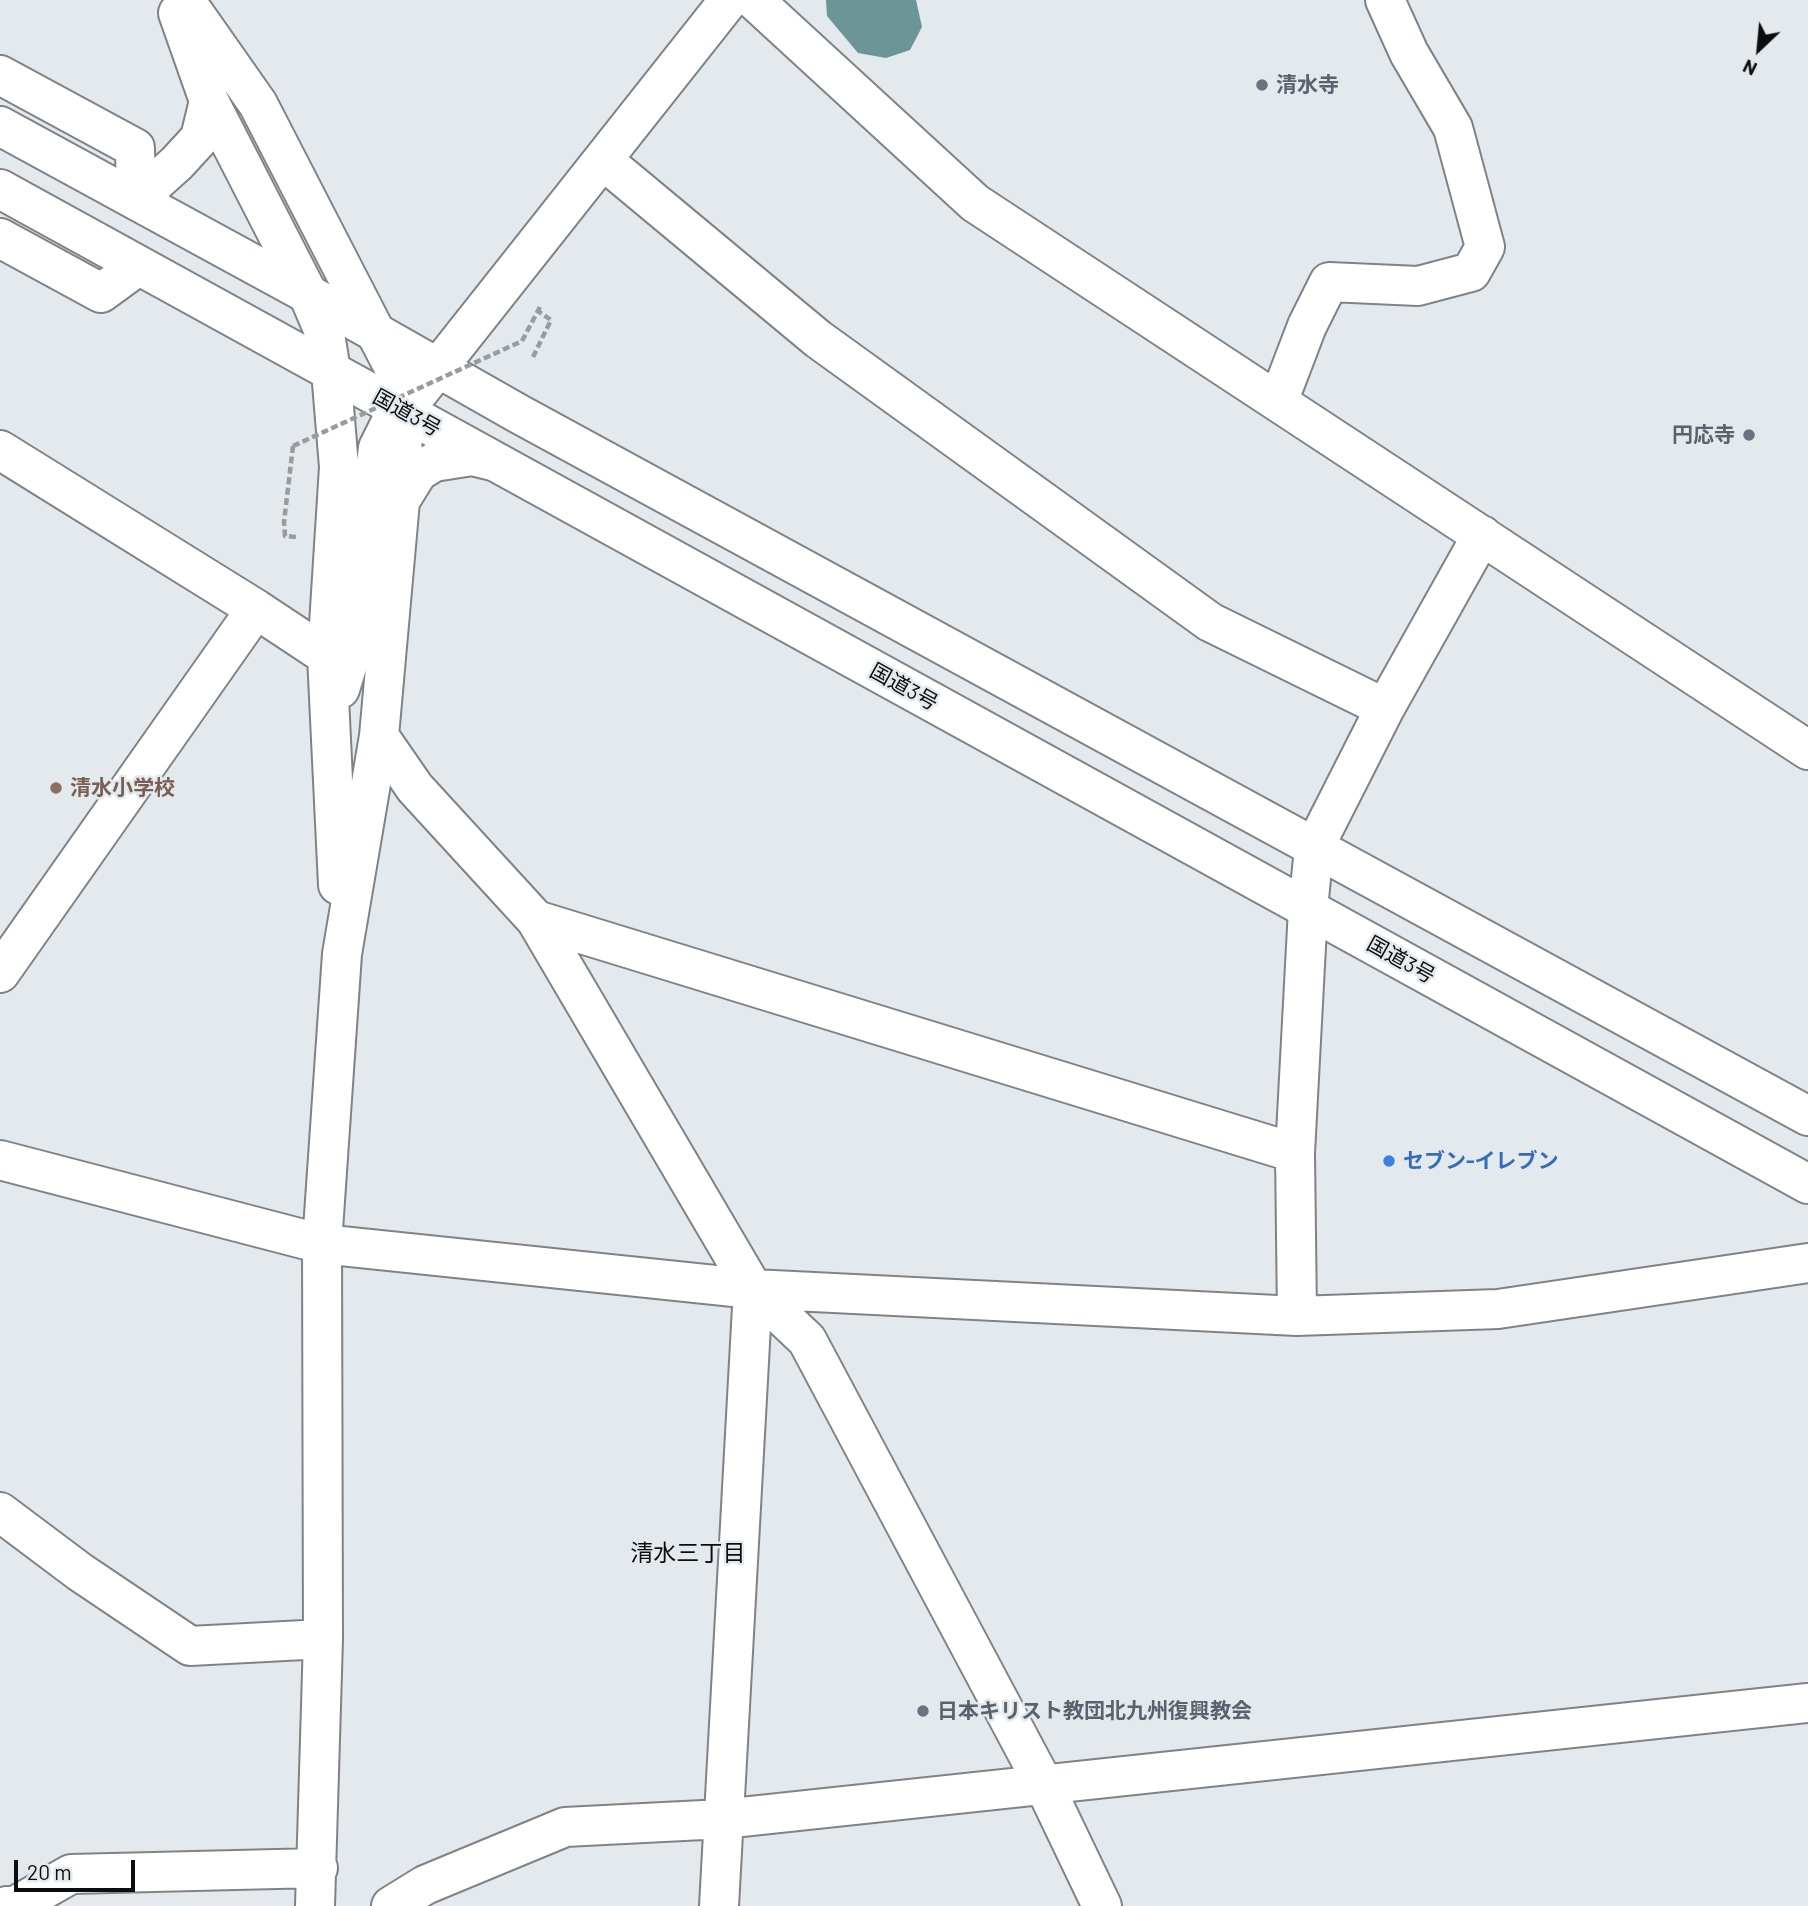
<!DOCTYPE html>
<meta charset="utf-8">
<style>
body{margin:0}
#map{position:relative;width:1808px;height:1906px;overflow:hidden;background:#e4e9ed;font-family:Barlow,sans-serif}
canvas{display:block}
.north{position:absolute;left:1724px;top:14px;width:70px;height:70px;-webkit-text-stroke:5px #e4e9ed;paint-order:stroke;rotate:206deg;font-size:19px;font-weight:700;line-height:28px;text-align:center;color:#0b0d0e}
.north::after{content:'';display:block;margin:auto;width:24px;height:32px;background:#0b0d0e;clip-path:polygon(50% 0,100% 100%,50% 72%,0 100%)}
.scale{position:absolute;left:14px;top:1860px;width:121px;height:32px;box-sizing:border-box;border:4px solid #0b0d0e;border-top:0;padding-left:9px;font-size:21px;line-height:24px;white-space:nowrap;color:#0b0d0e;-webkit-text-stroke:5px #e4e9ed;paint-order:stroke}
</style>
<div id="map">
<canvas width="1808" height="1906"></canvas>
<div class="north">N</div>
<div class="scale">20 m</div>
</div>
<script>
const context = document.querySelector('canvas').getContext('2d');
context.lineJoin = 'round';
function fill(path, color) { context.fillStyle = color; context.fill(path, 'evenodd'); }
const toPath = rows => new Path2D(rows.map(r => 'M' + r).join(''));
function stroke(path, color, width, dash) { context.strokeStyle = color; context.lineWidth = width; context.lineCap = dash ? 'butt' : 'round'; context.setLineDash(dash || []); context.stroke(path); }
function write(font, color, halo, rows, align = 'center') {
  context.font = font + ' Barlow,"Noto Sans JP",sans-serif'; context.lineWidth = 5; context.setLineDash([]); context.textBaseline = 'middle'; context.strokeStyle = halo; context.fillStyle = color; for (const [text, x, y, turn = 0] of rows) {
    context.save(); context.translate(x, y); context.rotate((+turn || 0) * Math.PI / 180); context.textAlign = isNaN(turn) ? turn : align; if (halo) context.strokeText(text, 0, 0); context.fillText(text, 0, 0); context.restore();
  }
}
fill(toPath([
 [826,0,916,0,922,27,910,50,886,58,858,53,827,16]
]), '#6b9597');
const minor = toPath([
 [185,0,258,104,396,372,404,411,400,501,379,736,342,954,322,1244,323,1639,315,1906],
 [754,0,975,203,1808,750],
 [178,13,209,101,308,294,325,334,331,371,339,467,327,656,338,885],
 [0,75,135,148,136,200],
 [604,161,818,339,1210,622,1385,708],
 [0,238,101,293,138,266],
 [418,393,729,0],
 [1278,402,1307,326,1329,282,1418,286,1471,272,1485,247,1453,128,1409,53,1385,0],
 [0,450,256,609],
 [400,501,418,472,434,462,472,456,493,461],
 [340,689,364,612,373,486,378,448,390,424],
 [536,920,1295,1153],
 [0,973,256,609,327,656],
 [0,1160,322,1244,753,1289,536,920,415,788,379,736],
 [753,1289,1297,1316,1498,1309,1808,1263],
 [753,1289,807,1340,1044,1785,1102,1906],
 [1297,1316,1295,1153,1308,909,1314,848,1385,708,1482,535],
 [0,1512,80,1572,190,1646,323,1639],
 [7,1906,15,1906,71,1874,318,1868],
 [391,1906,425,1885,565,1827,723,1819,1808,1703],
 [719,1906,753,1289]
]);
const highway = toPath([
 [0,126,308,294,519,414,1808,1116],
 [0,189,1808,1184],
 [136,200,177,163,200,138,209,101]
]);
stroke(minor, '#7f8387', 42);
stroke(highway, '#7f8387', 42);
stroke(toPath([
 [522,341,541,305],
 [533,357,551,320,538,311],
 [293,446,284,522,285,536,296,537]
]), '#989c9f', 4.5, [7, 3.5]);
stroke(minor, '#fff', 38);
stroke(highway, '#fff', 38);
stroke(toPath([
 [293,446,522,341]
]), '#989c9f', 4.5, [7, 3.5]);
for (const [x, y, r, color] of [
 [1262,85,7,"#6b7280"],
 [1749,435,7,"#6b7280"],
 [56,788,7,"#8d6e63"],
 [1389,1161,7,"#3f7fe0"],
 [923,1711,7,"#6b7280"]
]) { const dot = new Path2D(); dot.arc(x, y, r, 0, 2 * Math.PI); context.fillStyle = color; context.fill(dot); stroke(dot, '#e4e9ed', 2.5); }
write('bold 21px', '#5b616d', '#e4e9ed', [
 ["清水寺",1276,85],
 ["円応寺",1735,435,"right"],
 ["日本キリスト教団北九州復興教会",937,1711]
], 'left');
write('21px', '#0b0d0e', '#e4e9ed', [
 ["国道3号",407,413,29],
 ["国道3号",904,687,29],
 ["国道3号",1401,960,29]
]);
write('bold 21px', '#785e54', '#e4e9ed', [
 ["清水小学校",70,788]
], 'left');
write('bold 21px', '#366cbe', '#e4e9ed', [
 ["セブン-イレブン",1403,1161]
], 'left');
write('23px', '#0b0d0e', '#e4e9ed', [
 ["清水三丁目",688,1553]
]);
</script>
